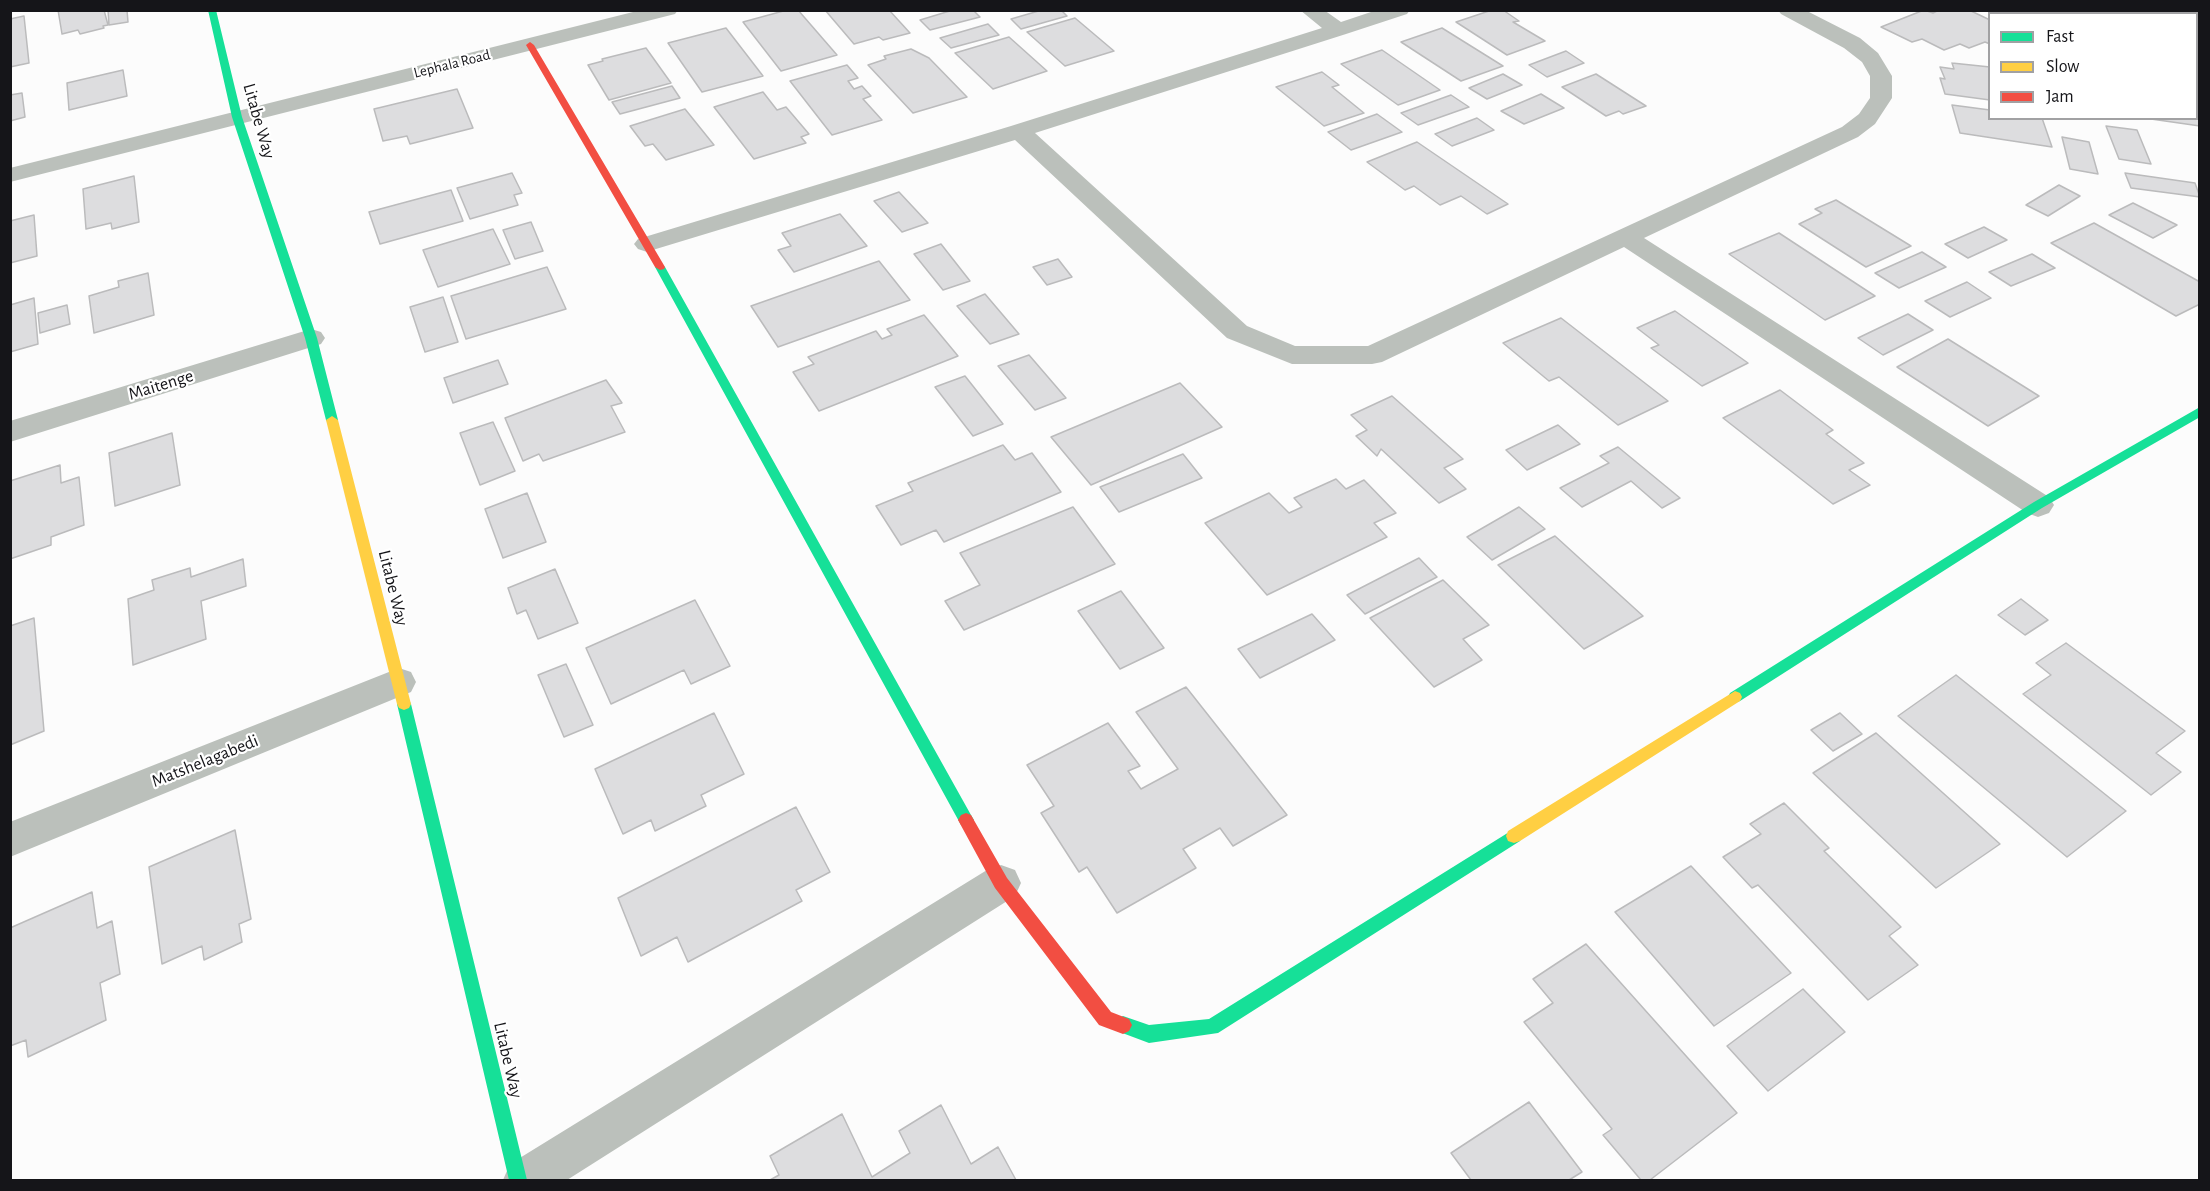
<!DOCTYPE html>
<style>
body{margin:0}
#map{position:relative;width:2210px;height:1191px;overflow:hidden;background:#fcfcfc;font-family:"Alegreya Sans",sans-serif}
canvas{display:block}
.frame{position:absolute;inset:0;border:12px solid #151519;pointer-events:none}
.legend{position:absolute;left:1988px;top:12px;width:210px;height:108px;box-sizing:border-box;background:#fff;border:2px solid #a1a1a3;margin:0;padding:8px 10px;list-style:none;font-size:18px;color:#151519}
.legend li{display:flex;align-items:center;gap:12px;height:30px}
.legend b{width:30px;border:2px solid #a1a1a3}
</style>
<div id="map">
<canvas width="2210" height="1191"></canvas>
<div class="frame"></div>
<ul class="legend">
<li><b style="height:8px;background:#16e098"></b>Fast</li>
<li><b style="height:8px;background:#ffcf43"></b>Slow</li>
<li><b style="height:8px;background:#f24e42"></b>Jam</li>
</ul>
</div>
<script>
const context = document.querySelector('canvas').getContext('2d');
context.lineJoin = 'round';
function fill(path, color) { context.fillStyle = color; context.fill(path, 'evenodd'); }
const toPath = rows => new Path2D(rows.map(r => 'M' + r).join(''));
function stroke(path, color, width, dash) { context.strokeStyle = color; context.lineWidth = width; context.lineCap = dash ? 'butt' : 'round'; context.setLineDash(dash || []); context.stroke(path); }
function write(font, color, halo, rows, align = 'center') {
  context.font = font + ' "Alegreya Sans",sans-serif'; context.lineWidth = 4.5; context.setLineDash([]); context.textBaseline = 'middle'; context.strokeStyle = halo; context.fillStyle = color; for (const [text, x, y, turn = 0] of rows) {
    context.save(); context.translate(x, y); context.rotate((+turn || 0) * Math.PI / 180); context.textAlign = isNaN(turn) ? turn : align; if (halo) context.strokeText(text, 0, 0); context.fillText(text, 0, 0); context.restore();
  }
}
const building = toPath([
 [58,10,104,10,108,25,103,26,104,28,80,34,78,30,62,34,58,10],
 [108,10,127,10,128,22,109,25,108,10],
 [787,10,798,10,837,55,781,71,743,22,787,10],
 [825,10,889,10,910,33,883,40,879,37,854,44,825,10],
 [953,10,973,10,980,17,930,30,920,20,953,10],
 [1042,10,1061,10,1067,16,1021,29,1011,19,1042,10],
 [1492,10,1503,10,1519,21,1513,22,1545,41,1507,55,1456,22,1492,10],
 [1924,10,1933,13,1939,10,1969,10,1990,20,1990,44,1985,42,1969,48,1960,44,1944,50,1922,39,1912,42,1881,27,1924,10],
 [2078,10,2116,10,2123,14,2070,14,2078,10],
 [24,16,29,63,10,67,10,19,24,16],
 [1075,18,1114,51,1065,66,1027,32,1075,18],
 [988,24,999,35,951,48,940,38,988,24],
 [726,28,763,76,702,92,668,43,726,28],
 [1442,28,1503,66,1461,81,1401,42,1442,28],
 [1009,37,1047,71,993,89,955,53,1009,37],
 [646,48,671,83,609,100,588,65,603,61,602,59,646,48],
 [911,49,929,58,967,97,913,113,868,65,886,59,884,56,911,49],
 [1382,50,1440,90,1398,105,1341,64,1382,50],
 [1566,51,1584,63,1547,77,1529,65,1566,51],
 [1952,63,1990,67,1990,100,1945,94,1940,78,1945,79,1940,67,1954,69,1952,63],
 [847,65,858,78,848,81,854,89,862,86,871,96,863,99,882,120,832,135,790,81,847,65],
 [123,70,127,96,69,110,67,83,123,70],
 [1322,72,1339,85,1332,87,1364,113,1324,126,1276,87,1322,72],
 [1503,74,1522,85,1487,99,1469,88,1503,74],
 [1596,74,1646,106,1623,114,1619,111,1606,116,1562,87,1596,74],
 [672,86,680,98,620,114,612,102,672,86],
 [457,89,473,128,410,144,407,136,383,141,374,109,457,89],
 [763,92,777,110,786,107,809,134,801,137,806,143,754,159,714,107,763,92],
 [22,93,25,117,10,121,10,95,22,93],
 [1541,94,1564,108,1524,124,1501,111,1541,94],
 [1451,95,1469,107,1418,125,1401,113,1451,95],
 [2196,96,2200,96,2200,126,2144,118,2196,118,2196,96],
 [1952,105,1990,110,1990,118,2042,118,2052,147,1960,133,1952,105],
 [685,109,714,145,666,160,653,144,645,146,630,126,685,109],
 [1377,114,1402,132,1351,150,1328,132,1377,114],
 [1477,118,1494,130,1452,146,1435,134,1477,118],
 [2106,126,2137,130,2151,164,2119,159,2106,126],
 [2062,137,2089,142,2098,174,2070,169,2062,137],
 [1417,142,1508,204,1487,214,1461,196,1440,205,1414,186,1405,190,1367,162,1417,142],
 [512,173,522,193,514,195,518,205,470,219,457,188,512,173],
 [2125,173,2195,183,2200,197,2131,188,2125,173],
 [134,176,139,222,112,229,111,223,86,229,83,189,134,176],
 [2059,185,2080,196,2048,216,2026,205,2059,185],
 [451,190,463,221,380,244,369,212,451,190],
 [899,192,928,223,902,232,874,201,899,192],
 [1836,200,1911,246,1866,267,1799,224,1822,213,1815,209,1836,200],
 [2133,203,2177,225,2153,238,2109,215,2133,203],
 [840,214,867,246,794,272,778,250,791,246,782,233,840,214],
 [34,215,37,256,10,263,10,221,34,215],
 [531,222,543,251,515,259,503,230,531,222],
 [2094,223,2200,282,2200,304,2176,316,2051,243,2094,223],
 [1984,227,2007,240,1968,258,1945,244,1984,227],
 [493,229,510,264,438,287,423,250,493,229],
 [1779,233,1875,296,1825,320,1729,254,1779,233],
 [941,244,970,281,943,290,914,254,941,244],
 [1922,252,1946,267,1899,288,1875,273,1922,252],
 [2032,254,2055,268,2011,286,1989,272,2032,254],
 [1058,259,1072,277,1047,285,1033,267,1058,259],
 [879,261,910,300,778,347,751,306,879,261],
 [547,267,566,309,466,339,451,296,547,267],
 [148,273,154,315,94,333,89,296,119,287,118,281,148,273],
 [1967,282,1991,298,1950,317,1925,301,1967,282],
 [985,294,1019,334,990,344,957,306,985,294],
 [443,297,458,342,425,352,410,307,443,297],
 [34,298,38,344,10,352,10,305,34,298],
 [67,305,70,324,40,333,38,313,67,305],
 [1675,311,1748,363,1702,386,1651,348,1659,345,1637,328,1675,311],
 [1908,314,1933,330,1883,355,1858,338,1908,314],
 [924,315,958,356,819,411,793,372,814,364,808,357,876,331,882,339,892,335,887,329,924,315],
 [1561,318,1668,401,1618,425,1559,377,1549,381,1503,343,1561,318],
 [1948,339,2039,396,1988,426,1897,367,1948,339],
 [1029,355,1066,398,1035,410,998,366,1029,355],
 [498,360,508,384,453,403,444,378,498,360],
 [965,376,1003,424,973,436,935,387,965,376],
 [606,380,622,403,611,406,625,432,543,461,539,454,523,461,505,418,606,380],
 [1180,383,1222,427,1091,485,1051,437,1180,383],
 [1780,390,1833,430,1826,434,1864,463,1849,470,1870,485,1833,504,1723,418,1780,390],
 [1392,396,1463,459,1444,468,1466,489,1439,503,1381,449,1377,456,1356,436,1367,430,1351,415,1392,396],
 [493,422,515,471,480,485,460,433,493,422],
 [1558,425,1580,444,1527,470,1506,450,1558,425],
 [172,433,180,485,115,506,109,453,172,433],
 [1003,445,1015,460,1032,453,1061,492,944,542,936,530,901,545,876,506,913,491,908,483,1003,445],
 [1618,447,1680,498,1662,508,1631,481,1582,507,1560,488,1609,463,1600,456,1618,447],
 [1183,454,1202,478,1119,512,1100,487,1183,454],
 [60,465,61,483,79,477,84,525,51,537,51,545,10,559,10,481,60,465],
 [1336,479,1346,489,1364,480,1396,513,1374,523,1387,537,1267,595,1205,523,1269,493,1289,513,1302,507,1294,498,1336,479],
 [527,493,546,542,503,558,485,509,527,493],
 [1073,507,1115,564,964,630,945,601,980,585,960,553,1073,507],
 [1519,507,1545,529,1492,560,1467,537,1519,507],
 [1555,536,1643,616,1584,649,1498,565,1555,536],
 [1419,558,1437,577,1365,614,1347,595,1419,558],
 [243,559,246,586,201,601,206,639,133,665,128,599,154,590,152,580,190,568,191,577,243,559],
 [555,569,578,623,538,639,526,610,517,614,508,588,555,569],
 [1443,580,1489,625,1463,639,1482,660,1434,687,1370,618,1443,580],
 [1121,591,1164,648,1120,669,1078,611,1121,591],
 [2021,599,2048,620,2025,635,1998,615,2021,599],
 [695,600,730,666,691,684,684,670,611,704,586,648,695,600],
 [1312,614,1335,640,1260,678,1238,649,1312,614],
 [34,618,44,731,10,745,10,626,34,618],
 [2066,643,2185,731,2156,753,2181,772,2151,795,2023,694,2051,675,2036,663,2066,643],
 [566,664,593,725,564,737,538,675,566,664],
 [1956,675,2126,811,2067,857,1898,716,1956,675],
 [1186,687,1287,815,1233,846,1220,828,1183,849,1196,868,1117,913,1087,867,1079,872,1041,813,1054,806,1027,765,1108,723,1140,766,1128,771,1141,789,1178,769,1136,712,1186,687],
 [714,713,744,774,701,795,706,806,655,831,651,820,623,834,595,769,714,713],
 [1840,713,1862,734,1833,751,1811,730,1840,713],
 [1876,733,2000,844,1936,888,1813,773,1876,733],
 [1784,803,1829,848,1824,851,1901,927,1889,936,1918,965,1868,1000,1758,885,1752,888,1723,857,1761,834,1750,824,1784,803],
 [796,807,830,872,796,890,802,901,688,962,677,937,641,956,618,898,796,807],
 [235,830,251,919,239,924,242,942,204,960,202,946,162,964,149,867,235,830],
 [1691,866,1791,973,1714,1026,1615,912,1691,866],
 [92,892,97,928,112,921,120,974,100,983,106,1020,28,1057,26,1040,10,1046,10,928,92,892],
 [1586,944,1737,1113,1650,1180,1641,1180,1603,1135,1612,1129,1524,1022,1553,1003,1533,979,1586,944],
 [1803,989,1845,1032,1768,1091,1727,1046,1803,989],
 [1529,1102,1582,1172,1569,1180,1471,1180,1451,1153,1529,1102],
 [941,1105,971,1164,998,1147,1016,1180,770,1180,779,1175,770,1156,842,1114,872,1177,910,1153,899,1131,941,1105]
]);
fill(building, '#dddddf');
stroke(building, '#bbbbbc', 1.5);
fill(toPath([
 [641,10,678,10,675,14,10,182,10,168,641,10],
 [1300,10,1324,10,1341,22,1377,10,1410,10,1407,14,1346,34,1035,133,1247,326,1295,346,1368,346,1842,127,1859,114,1870,98,1870,76,1862,62,1844,48,1781,14,1778,10,1805,10,1860,38,1878,53,1892,76,1892,98,1875,124,1858,137,1644,238,2049,497,2054,505,2049,513,2038,517,2027,513,1624,247,1382,362,1372,364,1292,364,1227,338,1015,140,656,249,647,252,638,249,634,244,638,239,1011,126,1322,28,1300,10],
 [2175,10,2200,10,2200,18,2196,19,2196,14,2177,14,2175,10],
 [311,329,321,332,325,338,321,344,10,442,10,421,311,329],
 [399,668,411,672,416,682,411,692,10,857,10,822,399,668],
 [1001,865,1015,870,1021,883,1015,896,567,1180,503,1180,510,1164,987,870,1001,865]
]), '#bbc0bb');
fill(toPath([
 [208,10,216,10,242,117,317,338,338,420,336,423,328,423,326,420,305,338,232,117,208,10],
 [660,264,665,267,971,815,974,820,971,825,966,827,961,825,655,267,660,264],
 [2200,407,2200,417,2042,508,1740,701,1735,703,1730,701,1728,697,1730,693,2034,502,2200,407],
 [404,698,409,700,411,704,527,1180,509,1180,397,704,399,700,404,698],
 [1514,829,1520,831,1522,836,1520,841,1218,1033,1149,1043,1117,1031,1114,1025,1117,1019,1123,1016,1149,1025,1209,1019,1514,829]
]), '#16e098');
fill(toPath([
 [332,416,338,420,411,704,409,708,404,710,399,708,397,704,326,420,332,416],
 [1735,691,1740,693,1742,697,1740,701,1520,841,1514,843,1508,841,1506,836,1508,831,1735,691]
]), '#ffcf43');
fill(toPath([
 [530,42,534,45,665,267,664,269,660,270,655,267,526,45,530,42],
 [966,813,971,815,1007,878,1111,1012,1129,1019,1132,1025,1129,1031,1123,1034,1099,1025,995,888,958,820,961,815,966,813]
]), '#f24e42');
write('15px', '#151519', '#fff', [
 ["Lephala Road",452,64,-14]
]);
write('18px', '#151519', '#fff', [
 ["Litabe Way",259,121,74],
 ["Maitenge",161,385,-17],
 ["Litabe Way",393,588,76],
 ["Matshelagabedi",205,761,-22],
 ["Litabe Way",508,1060,77]
]);
</script>
